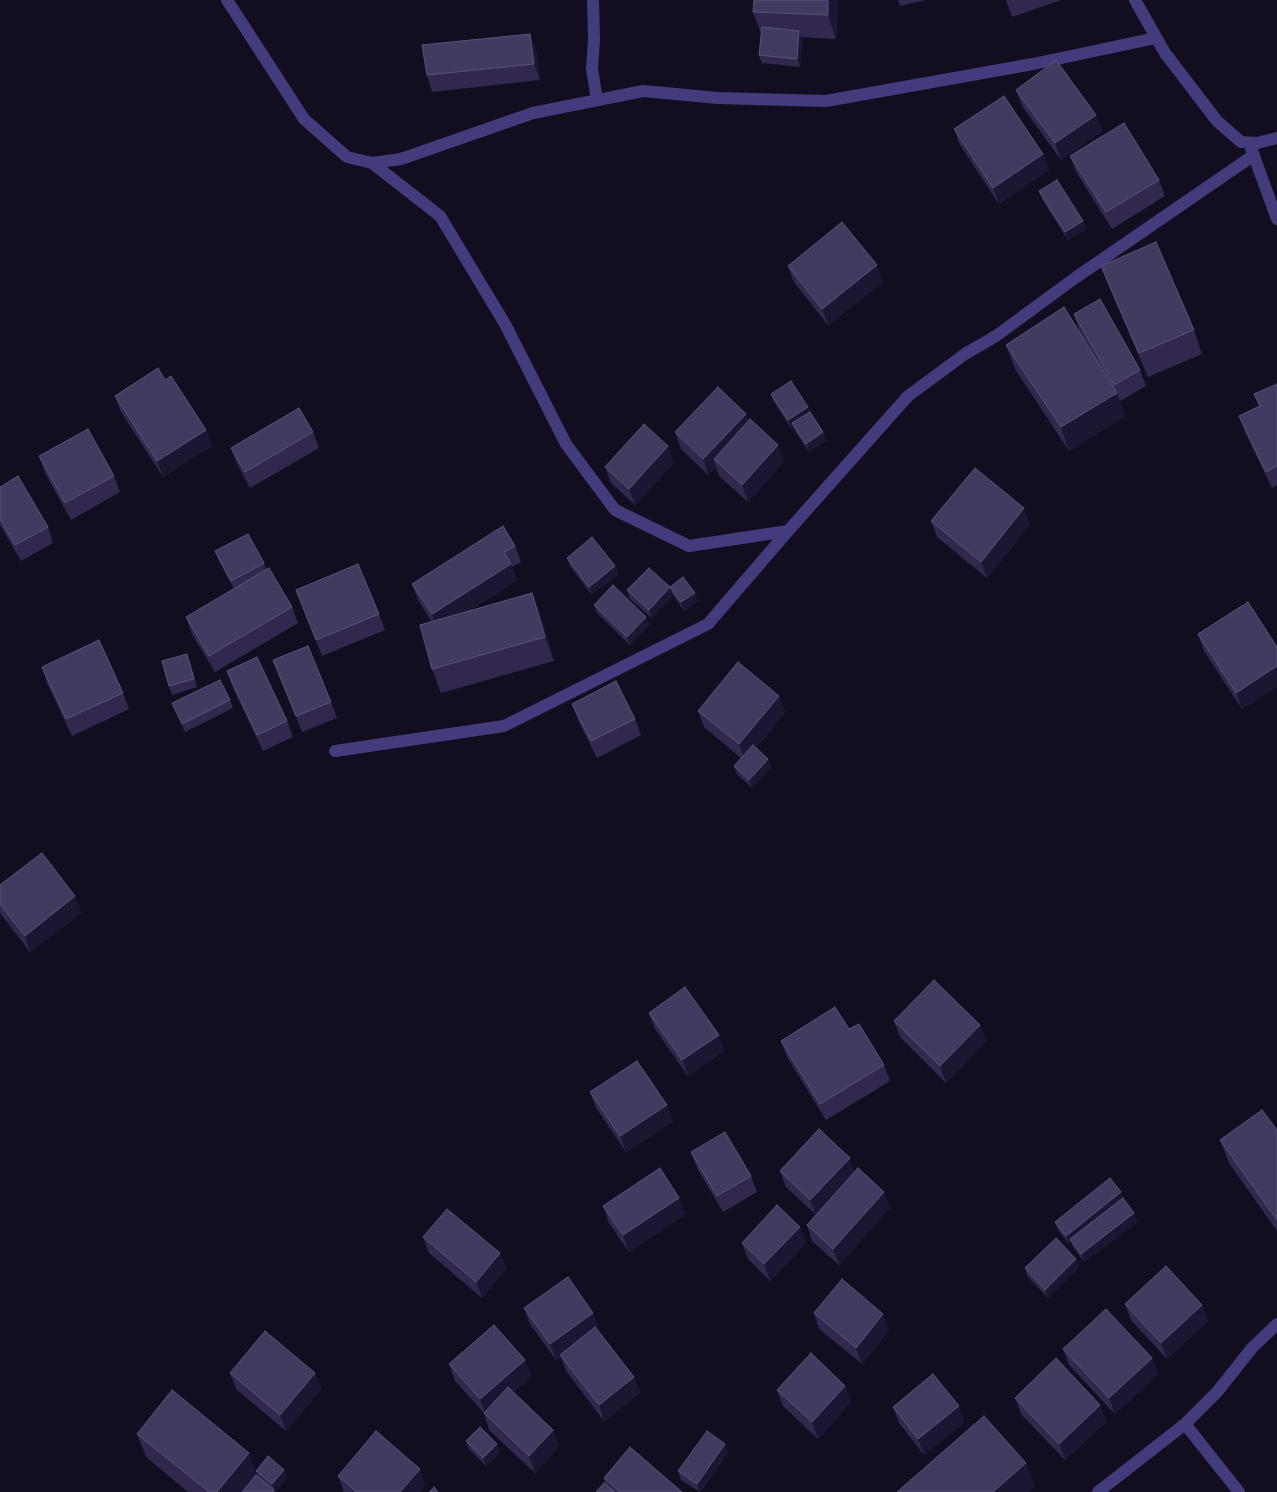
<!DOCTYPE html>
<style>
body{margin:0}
canvas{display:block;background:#120e20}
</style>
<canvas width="1277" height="1492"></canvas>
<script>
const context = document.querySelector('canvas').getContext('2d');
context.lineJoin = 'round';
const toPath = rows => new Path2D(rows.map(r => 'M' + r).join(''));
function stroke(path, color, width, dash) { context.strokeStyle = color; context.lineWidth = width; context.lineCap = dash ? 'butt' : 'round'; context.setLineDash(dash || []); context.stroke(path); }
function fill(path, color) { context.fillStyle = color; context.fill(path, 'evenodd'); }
stroke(toPath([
 [227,0,304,119,347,157,372,163,401,159,533,113,643,91,718,98,826,101,1033,64,1156,38],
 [593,0,594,40,592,69,597,100],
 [1135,0,1165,53,1217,121,1241,142,1257,143,1277,138],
 [1251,148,1277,219],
 [372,163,440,216,505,324,566,444,615,510,689,546,788,531],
 [335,751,504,726,708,624,788,531,908,396,965,354,996,336,1075,278,1254,155],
 [1185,1424,1239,1492],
 [1098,1492,1185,1424,1217,1392,1252,1348,1277,1324]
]), '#433b7c', 12);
fill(toPath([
 [838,0,836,39,801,37,802,40,800,67,762,63,759,55,761,33,753,12],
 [898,0,926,0,900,6],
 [1006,0,1061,0,1012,17],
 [536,50,540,80,432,92,427,75],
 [1016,90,1096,115,1102,131,1061,160,1022,106],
 [954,129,1043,154,1049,170,999,204,960,145],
 [1070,156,1159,180,1165,196,1112,229,1076,172],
 [1039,191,1083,221,1086,229,1068,240,1042,199],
 [788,266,883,282,828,325,794,282],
 [1101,266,1194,330,1202,354,1148,377,1110,289],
 [1074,314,1140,370,1146,386,1120,401,1119,399,1125,416,1069,451,1015,369,1006,345,1097,360,1079,330],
 [165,380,206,430,212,446,163,477,121,412,115,396],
 [1277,384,1277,485,1272,488,1245,432,1239,416,1259,406,1254,394],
 [771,394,808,407,810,412,826,440,809,452,795,431,793,427,791,428,774,402],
 [748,421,784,461,748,502,719,476,716,467,708,475,681,449,675,432],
 [313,432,319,448,250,488,237,464,231,448],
 [39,456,114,476,120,492,71,520,45,473],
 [674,462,635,505,611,483,605,467],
 [0,487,48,527,53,543,21,561,0,525],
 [931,521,1030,524,987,578,937,537],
 [515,546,521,562,512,567,517,580,467,612,532,593,541,616,554,661,441,693,432,669,432,622,418,600,412,584],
 [215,551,264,563,266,570,292,607,298,623,215,672,192,634,186,617,234,589,218,559],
 [567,558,615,566,618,574,592,595,570,566],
 [670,587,698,601,684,611,673,595,652,618,630,599,627,590],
 [296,590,379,614,385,630,322,656],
 [594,605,646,617,649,625,630,645,597,613],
 [1198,634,1277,647,1277,686,1242,709,1204,651],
 [273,660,331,702,337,718,302,732],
 [190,662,197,687,172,695,169,686],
 [42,667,123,693,129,709,72,736,47,683],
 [227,671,287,721,293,737,263,751,233,688],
 [779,696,785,712,756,748,768,759,771,767,752,788,737,774,734,766,741,758,704,727,698,711],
 [230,700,233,708,185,732,172,703],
 [572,704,635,719,641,735,597,758,578,720],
 [0,885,75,896,81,913,30,952,0,913],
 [649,1013,724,1051,688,1076,655,1029],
 [894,1021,980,1025,986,1041,946,1083,900,1037],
 [849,1029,884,1065,890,1081,826,1120,787,1057,781,1041],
 [590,1092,673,1121,626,1152,596,1108],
 [1277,1130,1277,1231,1229,1163,1220,1140],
 [691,1152,751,1176,757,1192,723,1212,697,1168],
 [780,1171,855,1172,890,1208,839,1265,812,1241,807,1225,816,1215,786,1187],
 [679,1198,685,1214,629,1252,609,1223,603,1206],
 [1123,1198,1134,1213,1137,1222,1084,1262,1073,1247,1071,1242,1069,1244,1058,1230,1055,1222],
 [423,1237,500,1253,506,1269,482,1298,429,1253],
 [742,1243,806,1243,770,1281,748,1259],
 [1076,1259,1079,1267,1048,1298,1028,1277,1025,1268],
 [1125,1304,1208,1321,1167,1359,1131,1320],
 [524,1308,599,1329,598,1330,634,1377,640,1393,604,1421,566,1371,561,1357,556,1360,530,1324],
 [814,1313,889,1330,862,1364,819,1329],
 [1063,1349,1152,1358,1158,1374,1115,1414,1069,1365],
 [525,1360,531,1377,513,1392,553,1430,559,1446,535,1473,489,1430,484,1413,455,1381,449,1364],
 [230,1373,315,1373,321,1389,286,1431,236,1389],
 [845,1386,851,1402,818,1439,783,1406,777,1390],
 [1015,1398,1100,1405,1106,1422,1065,1460,1021,1414],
 [893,1407,964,1423,924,1455,899,1423],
 [137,1434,258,1476,256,1471,287,1478,275,1492,188,1492,146,1457],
 [466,1441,500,1452,486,1466,469,1449],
 [728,1452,700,1492,681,1480,678,1471],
 [338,1476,425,1485,420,1492,344,1492],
 [604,1478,682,1492,596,1492,606,1485]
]), '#32284d');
fill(toPath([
 [828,0,838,0,836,39,828,15],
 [799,31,802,40,800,67,797,59],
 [530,34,536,50,540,80,534,64],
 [1096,115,1102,131,1061,160,1055,143],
 [1043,154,1049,170,999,204,993,188],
 [1083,221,1086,229,1068,240,1065,232],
 [877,265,883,282,828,325,822,309],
 [1117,393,1125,416,1069,451,1061,427],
 [808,407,811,416,792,423,793,427,791,428,788,420],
 [746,414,751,431,714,459,716,467,708,475,703,459],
 [206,430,212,446,163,477,157,461],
 [823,432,826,440,809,452,806,444],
 [778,445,784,461,748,502,742,485],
 [668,446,674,462,635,505,629,489],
 [1024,508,1030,524,987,578,981,562],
 [511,564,517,580,437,630,432,614],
 [615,566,618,574,592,595,589,587],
 [670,587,673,595,652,618,649,610],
 [532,593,541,616,554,661,545,637],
 [695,593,698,601,684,611,681,602],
 [646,617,649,625,630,645,627,637],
 [1277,666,1277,686,1242,709,1236,693],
 [779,696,785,712,745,761,739,744],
 [768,759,771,767,752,788,749,780],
 [75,896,81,913,30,952,25,936],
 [980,1025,986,1041,946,1083,940,1066],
 [719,1035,724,1051,688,1076,682,1060],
 [667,1105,673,1121,626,1152,620,1136],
 [850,1158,855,1174,816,1216,810,1200],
 [884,1192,890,1208,839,1265,833,1249],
 [1121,1192,1124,1201,1070,1239,1071,1242,1069,1244,1066,1236],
 [679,1198,685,1214,629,1252,623,1235],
 [1134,1213,1137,1222,1084,1262,1081,1254],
 [800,1227,806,1243,770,1281,764,1264],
 [500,1253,506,1269,482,1298,476,1282],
 [1076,1259,1079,1267,1048,1298,1045,1290],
 [1202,1305,1208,1321,1167,1359,1161,1343],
 [593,1313,599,1329,561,1357,560,1355,561,1357,556,1360,550,1344],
 [883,1314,889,1330,862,1364,856,1348],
 [1152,1358,1158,1374,1115,1414,1109,1398],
 [525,1360,531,1377,486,1416,480,1399],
 [315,1373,321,1389,286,1431,280,1415],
 [634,1377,640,1393,604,1421,599,1405],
 [845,1386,851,1402,818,1439,812,1422],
 [1100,1405,1106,1422,1065,1460,1059,1444],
 [959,1406,964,1423,924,1455,918,1439],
 [553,1430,559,1446,535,1473,529,1456],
 [497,1444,500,1452,486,1466,483,1458],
 [725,1444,728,1452,699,1492,697,1484],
 [249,1453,257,1477,245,1492,217,1492],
 [1026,1463,1035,1486,1028,1492,993,1492],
 [420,1469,425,1485,420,1492,400,1492],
 [284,1470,287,1478,275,1492,272,1484]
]), '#1d1633');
const building = toPath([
 [754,0,828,0,828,15,753,12,754,0],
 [762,27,799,31,797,59,759,55,762,27],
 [530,34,534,64,427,75,422,45,530,34],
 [1056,60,1096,115,1055,143,1016,90,1056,60],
 [1004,96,1043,154,993,188,954,129,1004,96],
 [1124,123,1159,180,1106,212,1070,156,1124,123],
 [1057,180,1083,221,1065,232,1039,191,1057,180],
 [842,222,877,265,822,309,788,266,842,222],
 [1156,242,1194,330,1139,353,1101,266,1156,242],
 [1100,299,1140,370,1114,385,1074,314,1100,299],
 [1064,307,1117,393,1061,427,1006,345,1064,307],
 [158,368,165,380,171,376,206,430,157,461,115,396,158,368],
 [791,381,808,407,788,420,771,394,791,381],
 [1277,384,1277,466,1266,472,1239,416,1260,406,1254,394,1277,384],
 [718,387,746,414,703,459,675,432,718,387],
 [299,408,313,432,245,472,231,448,299,408],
 [810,412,823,432,806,444,792,423,810,412],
 [750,419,778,445,742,485,714,459,750,419],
 [644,424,668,446,629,489,605,467,644,424],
 [88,429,114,476,65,503,39,456,88,429],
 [975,468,1024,508,981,562,931,521,975,468],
 [18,476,48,527,15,545,0,519,0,487,18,476],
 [503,526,515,546,504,552,511,564,432,614,412,584,503,526],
 [248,534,264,563,231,581,215,551,248,534],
 [592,537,615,566,589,587,567,558,592,537],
 [358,564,379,614,316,640,296,590,358,564],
 [269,568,292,607,209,656,186,617,269,568],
 [649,568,670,587,649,610,627,590,649,568],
 [683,577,695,593,681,602,670,587,683,577],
 [613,585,646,617,627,637,594,605,613,585],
 [532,593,545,637,432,669,420,625,532,593],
 [1248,602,1277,647,1277,666,1236,693,1198,634,1248,602],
 [99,640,123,693,66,719,42,667,99,640],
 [308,646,331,702,296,716,273,660,308,646],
 [187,654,194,679,169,686,162,661,187,654],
 [257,657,287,721,257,735,227,671,257,657],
 [738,662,779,696,739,744,698,711,738,662],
 [220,680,230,700,182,724,172,703,220,680],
 [616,681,635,719,591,741,572,704,616,681],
 [753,745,768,759,749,780,734,766,753,745],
 [42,853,75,896,25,936,0,904,0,885,42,853],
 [934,980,980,1025,940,1066,894,1021,934,980],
 [685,987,719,1035,682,1060,649,1013,685,987],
 [835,1007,849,1029,859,1024,884,1065,820,1104,781,1041,835,1007],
 [637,1061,667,1105,620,1136,590,1092,637,1061],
 [1262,1110,1277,1130,1277,1220,1220,1140,1262,1110],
 [819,1129,850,1158,810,1200,780,1171,819,1129],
 [725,1132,751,1176,717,1196,691,1152,725,1132],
 [660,1168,679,1198,623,1235,603,1206,660,1168],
 [858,1168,884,1192,833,1249,807,1225,858,1168],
 [1110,1178,1121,1192,1066,1236,1055,1222,1110,1178],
 [1123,1198,1134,1213,1081,1254,1070,1239,1123,1198],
 [777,1205,800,1227,764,1264,742,1243,777,1205],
 [447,1209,500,1253,476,1282,423,1237,447,1209],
 [1056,1238,1076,1259,1045,1290,1025,1268,1056,1238],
 [1166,1266,1202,1305,1161,1343,1125,1304,1166,1266],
 [568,1277,593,1313,550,1344,524,1308,568,1277],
 [842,1279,883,1314,856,1348,814,1313,842,1279],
 [1106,1309,1152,1358,1109,1398,1063,1349,1106,1309],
 [494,1325,525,1360,480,1399,449,1364,494,1325],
 [595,1327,634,1377,599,1405,560,1355,595,1327],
 [265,1331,315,1373,280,1415,230,1373,265,1331],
 [811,1353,845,1386,812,1422,777,1390,811,1353],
 [1056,1358,1100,1405,1059,1444,1015,1398,1056,1358],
 [933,1374,959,1406,918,1439,893,1407,933,1374],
 [508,1387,553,1430,529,1456,484,1413,508,1387],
 [172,1390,249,1453,217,1492,209,1492,137,1434,172,1390],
 [984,1416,1026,1463,993,1492,897,1492,984,1416],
 [480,1427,497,1444,483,1458,466,1441,480,1427],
 [376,1431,420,1469,400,1492,357,1492,338,1476,376,1431],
 [707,1431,725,1444,697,1484,678,1471,707,1431],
 [630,1447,682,1492,620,1492,604,1478,630,1447],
 [268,1456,284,1470,272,1484,256,1471,268,1456],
 [256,1475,274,1490,272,1492,242,1492,256,1475],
 [604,1483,615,1492,596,1492,604,1483],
 [434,1487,438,1492,429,1492,434,1487]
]);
fill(building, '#433a60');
stroke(building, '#5b5179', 1);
</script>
